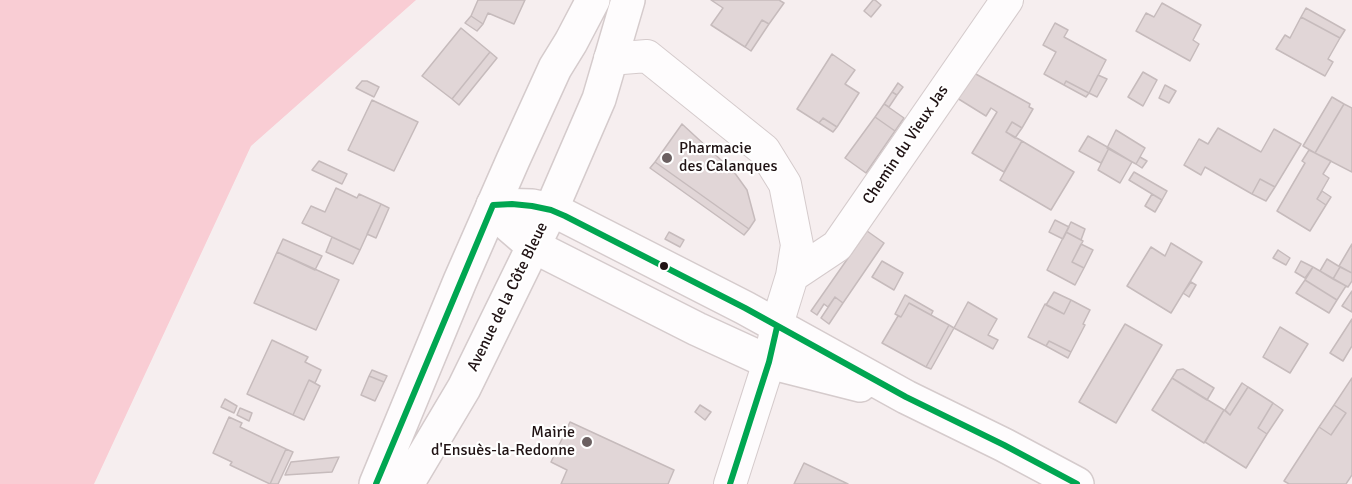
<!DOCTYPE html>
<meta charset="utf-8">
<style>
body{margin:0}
canvas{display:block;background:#f6eeef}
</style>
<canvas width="1352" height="484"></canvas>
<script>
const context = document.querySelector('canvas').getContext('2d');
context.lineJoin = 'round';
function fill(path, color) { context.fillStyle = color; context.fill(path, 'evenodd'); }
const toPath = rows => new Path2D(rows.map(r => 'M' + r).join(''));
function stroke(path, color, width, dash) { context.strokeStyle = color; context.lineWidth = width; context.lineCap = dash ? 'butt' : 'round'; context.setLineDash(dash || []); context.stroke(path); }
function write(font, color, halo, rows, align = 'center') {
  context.font = font + ' Signika,sans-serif'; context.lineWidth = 4.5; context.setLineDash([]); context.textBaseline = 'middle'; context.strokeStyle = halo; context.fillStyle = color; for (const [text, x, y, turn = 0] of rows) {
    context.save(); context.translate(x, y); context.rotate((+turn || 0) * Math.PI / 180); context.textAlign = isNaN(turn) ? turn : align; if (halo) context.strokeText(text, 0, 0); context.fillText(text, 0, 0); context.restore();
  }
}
fill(toPath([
 [0,0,416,0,251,146,94,484,0,484]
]), '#f9cdd4');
const building = toPath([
 [478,0,525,0,514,24,488,13,483,24,471,16,478,0],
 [711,0,779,0,784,3,769,24,762,20,745,47,711,25,723,8,711,0],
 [873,0,875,0,881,5,871,17,864,11,873,0],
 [1162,3,1201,25,1193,40,1199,44,1190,61,1136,31,1146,13,1154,17,1162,3],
 [1306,8,1345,30,1340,38,1301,17,1306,8],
 [471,16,483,24,477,31,465,23,471,16],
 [1301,17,1340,38,1328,59,1333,62,1325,76,1276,49,1285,35,1290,38,1301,17],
 [762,20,769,24,751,51,745,47,762,20],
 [1055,23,1068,30,1064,37,1106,60,1089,93,1066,81,1064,85,1044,74,1056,52,1043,45,1055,23],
 [461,28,490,52,452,99,422,76,461,28],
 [490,52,497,58,459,105,452,99,490,52],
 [832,54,855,70,845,84,859,93,837,127,823,118,819,123,797,109,832,54],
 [1143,72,1157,80,1143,106,1128,97,1143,72],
 [974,73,1030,104,1029,107,1033,109,1022,128,1012,122,1006,132,1022,141,1004,172,972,153,997,112,991,108,986,116,957,98,974,73],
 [1098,75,1107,79,1097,97,1089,93,1098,75],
 [362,81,367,81,379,87,374,97,356,88,362,81],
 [1066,81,1089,93,1086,97,1064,85,1066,81],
 [898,83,903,87,897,95,892,92,898,83],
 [1165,85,1176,91,1169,103,1159,98,1165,85],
 [892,92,897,95,889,107,884,104,892,92],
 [1332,97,1344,104,1315,153,1303,146,1332,97],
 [372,100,418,122,394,171,348,150,372,100],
 [884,104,904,118,895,131,875,117,884,104],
 [1344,104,1352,108,1352,172,1315,153,1344,104],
 [875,117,895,131,866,173,845,158,875,117],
 [823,118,837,127,833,132,819,123,823,118],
 [1012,122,1022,128,1015,138,1006,132,1012,122],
 [682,124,734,172,747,190,755,220,749,229,655,162,682,124],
 [1218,128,1261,152,1274,129,1301,144,1275,187,1260,179,1252,194,1205,167,1201,175,1184,165,1199,139,1208,144,1218,128],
 [1116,130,1145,148,1136,164,1107,148,1116,130],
 [1088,136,1109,148,1101,163,1079,151,1088,136],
 [1022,141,1074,172,1051,210,1000,180,1022,141],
 [1109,148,1132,162,1120,183,1098,170,1109,148],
 [1309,150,1331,161,1323,174,1329,178,1317,199,1326,205,1310,231,1277,211,1305,163,1302,161,1309,150],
 [1140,157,1147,161,1142,168,1136,164,1140,157],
 [319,161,347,174,342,184,312,170,319,161],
 [655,162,749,229,744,235,650,168,655,162],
 [1134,172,1167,191,1162,200,1129,180,1134,172],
 [1260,179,1275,187,1266,201,1252,194,1260,179],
 [336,188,357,198,359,194,381,204,360,250,302,223,311,206,325,212,336,188],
 [1322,191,1331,197,1326,205,1317,199,1322,191],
 [1152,194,1162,200,1155,212,1145,206,1152,194],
 [381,204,389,208,376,238,367,234,381,204],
 [1055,220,1069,227,1063,239,1049,232,1055,220],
 [1071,222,1085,229,1081,240,1066,232,1071,222],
 [867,231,884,243,843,303,835,297,828,307,824,304,817,315,811,311,867,231],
 [669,232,684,240,680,247,665,239,669,232],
 [1066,232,1083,241,1072,262,1084,268,1075,285,1047,270,1066,232],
 [332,237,360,250,353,264,326,252,332,237],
 [283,239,322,256,315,270,277,252,283,239],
 [1171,243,1202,262,1171,313,1127,286,1151,247,1165,256,1171,243],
 [1081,244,1093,250,1084,268,1072,262,1081,244],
 [1352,244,1352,273,1339,266,1352,244],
 [1278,250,1290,258,1286,265,1273,258,1278,250],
 [277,252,339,280,316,330,254,303,277,252],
 [1327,259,1340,267,1333,279,1320,271,1327,259],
 [882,261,903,273,894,290,872,277,882,261],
 [1301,261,1313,267,1305,278,1295,272,1301,261],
 [1313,267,1346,286,1337,300,1305,280,1313,267],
 [1340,267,1352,273,1352,281,1348,287,1333,279,1340,267],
 [1305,280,1337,300,1329,313,1296,293,1305,280],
 [1191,282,1196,285,1189,297,1183,293,1191,282],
 [1352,291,1352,312,1342,306,1352,291],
 [1054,292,1071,300,1064,314,1046,305,1054,292],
 [905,295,933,311,931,315,909,303,901,317,895,314,905,295],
 [835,297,843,303,829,324,821,318,835,297],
 [1071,300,1090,310,1083,324,1085,325,1071,352,1049,341,1046,346,1028,337,1045,304,1064,314,1071,300],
 [968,302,997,319,988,335,998,340,993,349,954,328,968,302],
 [909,303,949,325,926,367,882,343,898,316,901,317,909,303],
 [1352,319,1352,346,1343,361,1330,353,1352,319],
 [1125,324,1162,345,1116,423,1079,402,1125,324],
 [949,325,954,328,931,369,926,367,949,325],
 [1280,327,1308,344,1290,373,1263,357,1280,327],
 [272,340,308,357,305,362,321,370,315,383,309,380,293,415,247,394,272,340],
 [1049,341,1071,352,1068,358,1046,346,1049,341],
 [1183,369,1214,388,1207,400,1172,378,1177,370,1183,369],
 [372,370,387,376,384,382,369,376,372,370],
 [369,376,384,382,375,401,361,395,369,376],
 [1172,378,1224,410,1204,443,1152,410,1172,378],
 [1352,378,1352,475,1346,484,1289,484,1284,481,1319,427,1331,435,1346,413,1334,405,1352,378],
 [309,380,320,386,304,420,293,415,309,380],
 [1242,383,1248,387,1230,415,1225,410,1242,383],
 [1248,387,1273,403,1258,428,1267,434,1246,468,1205,442,1224,410,1230,415,1248,387],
 [225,399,237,406,234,413,221,407,225,399],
 [1273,403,1283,410,1267,434,1258,428,1273,403],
 [700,405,711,412,705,420,695,412,700,405],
 [1334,405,1346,413,1331,435,1319,427,1334,405],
 [240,408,252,413,249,421,237,415,240,408],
 [229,417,242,423,240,427,286,449,270,484,230,465,232,462,213,453,229,417],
 [570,422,674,470,668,484,561,484,567,470,551,462,570,422],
 [286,449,293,452,278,484,270,484,286,449],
 [339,457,332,472,285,475,291,462,339,457],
 [804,463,848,484,794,484,804,463]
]);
fill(building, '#e1d6d7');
stroke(building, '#c6bbbc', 1.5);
const minor = toPath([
 [610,59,647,56,764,150,785,184,797,245,792,276,779,318,769,362,730,484],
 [792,276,837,246,1007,0]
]);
const tertiary = toPath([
 [493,205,532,206,551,210,565,216,745,308,906,397,1004,445,1077,484],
 [493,205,504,221,533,246,697,329,769,362,860,385]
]);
const secondary = toPath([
 [376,484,460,281,513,160,555,68,571,42,593,0],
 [407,484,464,388,551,210,599,99,628,0]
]);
stroke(minor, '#d5cbcc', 34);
stroke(tertiary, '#d5cbcc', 36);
stroke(secondary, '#d5cbcc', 36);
stroke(minor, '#fefcfd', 32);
stroke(tertiary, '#fefcfd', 33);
stroke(secondary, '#fefcfd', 33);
stroke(toPath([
 [376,484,493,205,512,204,532,206,551,210,565,216,745,308,906,397,1004,445,1077,484],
 [730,484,769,362,777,327]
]), '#00a651', 6);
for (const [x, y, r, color] of [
 [667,158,6,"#6b6061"],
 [664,266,5,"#201314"],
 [587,442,6,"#6b6061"]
]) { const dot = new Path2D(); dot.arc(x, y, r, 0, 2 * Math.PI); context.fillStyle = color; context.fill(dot); stroke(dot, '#fff', 2); }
write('16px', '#201314', '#fff', [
 ["Chemin du Vieux Jas",906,145,-56],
 ["Avenue de la Côte Bleue",508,297,-64]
]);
write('16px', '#201314', '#fff', [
 ["Pharmacie",679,149],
 ["des Calanques",679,167],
 ["Mairie",575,433,"right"],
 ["d'Ensuès-la-Redonne",575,451,"right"]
], 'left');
</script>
